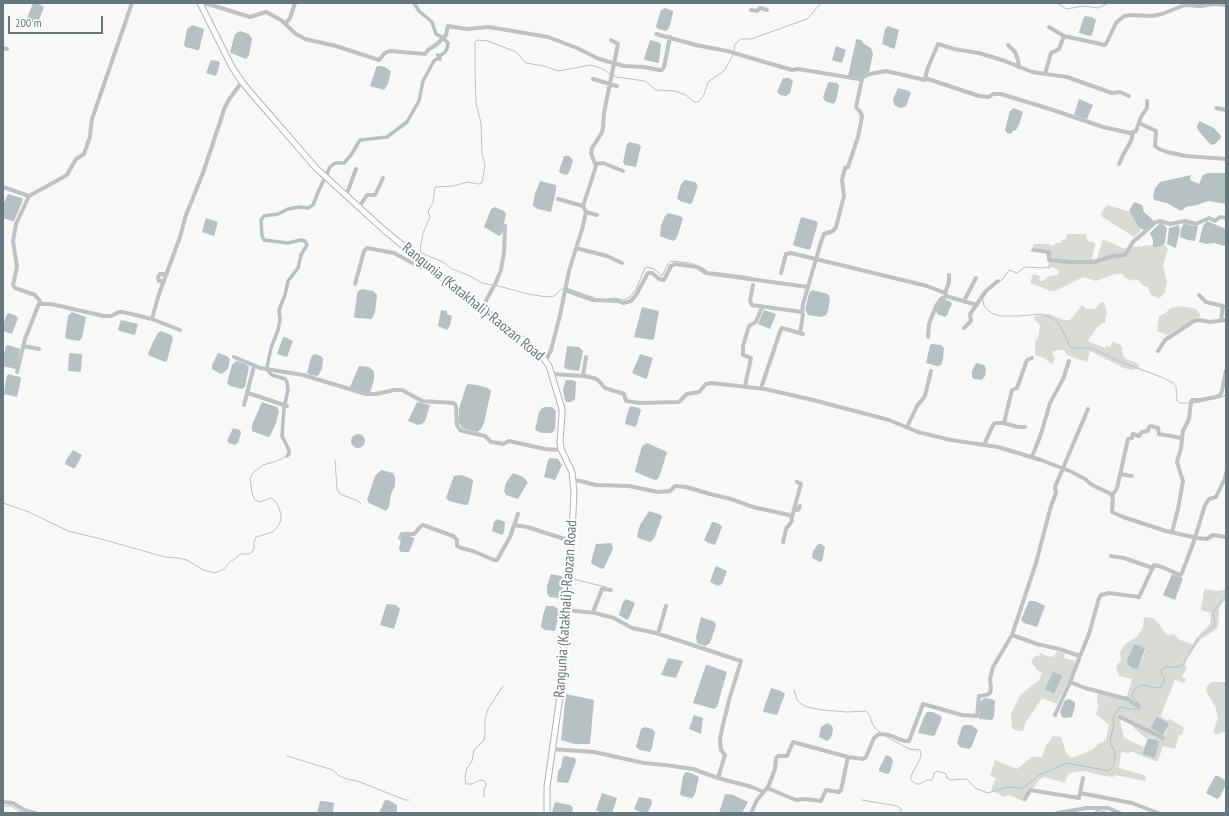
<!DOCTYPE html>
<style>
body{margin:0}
#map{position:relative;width:1229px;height:816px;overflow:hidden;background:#f8f8f6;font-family:"PT Sans Narrow",sans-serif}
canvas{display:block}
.frame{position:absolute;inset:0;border:4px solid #66767d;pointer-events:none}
.scale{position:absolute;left:8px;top:16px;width:95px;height:18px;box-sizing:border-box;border:2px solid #66767d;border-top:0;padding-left:5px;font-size:12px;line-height:14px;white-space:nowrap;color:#66767d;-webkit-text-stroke:3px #fff;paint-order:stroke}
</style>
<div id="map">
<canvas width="1229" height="816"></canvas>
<div class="frame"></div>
<div class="scale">200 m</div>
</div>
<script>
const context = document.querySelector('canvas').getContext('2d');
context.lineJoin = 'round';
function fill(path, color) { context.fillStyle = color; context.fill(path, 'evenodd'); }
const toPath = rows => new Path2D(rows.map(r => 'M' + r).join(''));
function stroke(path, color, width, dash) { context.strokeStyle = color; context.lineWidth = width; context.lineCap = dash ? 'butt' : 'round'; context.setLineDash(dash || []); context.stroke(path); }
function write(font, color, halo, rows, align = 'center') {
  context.font = font + ' "PT Sans Narrow",sans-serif'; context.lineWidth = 4; context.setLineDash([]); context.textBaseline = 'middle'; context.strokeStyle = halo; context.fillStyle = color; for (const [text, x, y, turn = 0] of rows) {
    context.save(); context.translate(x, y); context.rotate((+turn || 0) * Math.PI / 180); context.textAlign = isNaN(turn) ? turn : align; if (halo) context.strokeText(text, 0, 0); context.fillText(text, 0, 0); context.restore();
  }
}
fill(toPath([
 [1107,205,1128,211,1132,214,1141,229,1140,231,1134,237,1101,216,1102,211],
 [1067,234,1086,234,1087,241,1094,242,1095,244,1092,259,1097,259,1103,239,1122,248,1153,245,1153,247,1157,247,1164,244,1168,249,1163,265,1167,282,1165,292,1159,299,1150,294,1148,287,1144,286,1138,280,1135,279,1131,281,1124,277,1123,274,1115,274,1096,281,1083,277,1055,291,1051,291,1030,283,1033,274,1040,276,1039,280,1042,281,1049,276,1058,275,1059,271,1053,267,1048,269,1049,263,1046,254,1042,249,1035,252,1030,252,1034,244,1048,244,1053,246,1056,243,1061,243,1061,240,1066,239],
 [1101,302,1104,302,1107,312,1105,323,1102,323,1095,330,1088,341,1105,348,1106,346,1110,347,1113,341,1122,346,1123,356,1128,360,1137,363,1140,366,1139,368,1132,370,1124,368,1090,351,1087,362,1072,357,1066,354,1064,350,1058,350,1052,352,1055,358,1052,365,1044,358,1035,355,1035,341,1038,338,1040,325,1035,320,1035,316,1049,314,1064,320,1070,320,1082,305,1086,309,1095,309],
 [1181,306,1196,309,1201,316,1167,335,1157,331,1159,316,1165,313,1171,308],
 [1204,589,1219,591,1226,589,1226,600,1223,602,1219,608,1218,628,1201,639,1189,656,1185,663,1187,668,1182,676,1186,679,1184,683,1175,680,1162,712,1161,717,1167,720,1170,719,1184,728,1182,735,1179,735,1175,749,1163,746,1158,761,1155,761,1130,751,1129,753,1121,752,1119,768,1144,775,1146,778,1145,781,1115,775,1114,777,1104,776,1084,771,1073,772,1068,774,1065,783,1044,777,1039,780,1033,789,1030,790,1025,802,1009,795,1004,797,991,790,996,778,990,776,995,760,1017,769,1032,757,1042,757,1046,746,1053,736,1061,737,1066,753,1072,758,1092,750,1098,744,1106,740,1109,725,1096,714,1099,705,1097,703,1098,693,1123,696,1127,696,1132,679,1119,676,1116,666,1121,661,1120,652,1126,643,1137,637,1143,627,1144,617,1153,618,1158,623,1167,635,1174,634,1180,640,1193,644,1196,638,1210,624,1211,613,1201,610],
 [1136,644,1145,649,1145,652,1139,667,1132,668,1127,664,1127,660,1133,646],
 [1125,717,1135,729,1147,739,1149,737,1159,741,1142,754,1144,747,1124,738,1120,721],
 [1155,718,1168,723,1165,734,1151,728],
 [1057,651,1065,654,1064,658,1072,660,1072,659,1075,662,1073,670,1057,704,1042,698,1026,722,1023,731,1015,730,1012,728,1011,714,1020,695,1039,680,1042,673,1037,670,1031,662,1035,656,1039,656,1040,653,1050,657,1051,656,1054,657],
 [1211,682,1226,682,1226,731,1216,735,1213,732,1218,718,1217,714,1216,708,1206,691,1207,686]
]), '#d9dcd6');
fill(toPath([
 [33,3,37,3,44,7,38,22,35,23,27,20,27,18],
 [665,8,673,11,673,13,669,28,666,31,658,29,656,26,661,10],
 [1086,16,1092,17,1096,20,1092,35,1090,36,1079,33,1079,32,1084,17],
 [192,25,204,29,204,30,199,50,197,50,186,47,184,45,187,29],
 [888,26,899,30,895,47,894,49,882,44,885,29],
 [240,31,249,34,252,39,249,55,246,59,231,53,230,52,235,34],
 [857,39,861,40,864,44,871,48,873,54,869,72,859,77,848,76,856,40],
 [650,40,658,42,661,44,659,62,658,63,645,60,644,59],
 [836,46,846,50,842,63,832,60],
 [211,60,218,61,220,63,217,74,215,76,206,73],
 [380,66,385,67,391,71,388,84,384,90,370,86,376,68,377,66],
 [783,78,789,78,793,81,790,93,786,96,780,95,777,92],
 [829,82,837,83,839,86,836,101,833,104,825,101,823,97,828,83],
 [898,88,909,91,911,93,906,106,904,107,900,108,894,105,893,99],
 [1079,99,1093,105,1087,119,1074,115],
 [1014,108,1023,112,1019,125,1016,130,1013,131,1011,134,1007,133,1005,130,1010,111],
 [1199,121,1214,128,1221,136,1221,138,1215,144,1212,145,1209,143,1198,130,1197,127],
 [629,142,638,144,641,146,636,167,625,165,623,162,627,144],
 [564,156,569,156,573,160,570,170,568,174,566,175,560,173,559,171],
 [1208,173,1226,173,1226,204,1208,201,1197,205,1186,207,1181,211,1167,203,1154,200,1153,197,1155,188,1160,182,1191,175,1190,180,1199,184,1203,175],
 [685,180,695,182,698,186,692,203,690,204,680,201,677,198,681,184],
 [540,181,556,185,556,191,551,212,538,209,533,206,533,204,535,194],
 [8,194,22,198,23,200,14,221,12,221,3,218,3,205],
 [1134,202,1142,205,1144,212,1154,221,1145,231,1139,227,1129,211],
 [495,207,504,211,506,214,502,234,499,236,484,227,491,209],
 [668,213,680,216,683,218,680,228,676,239,673,241,660,236,661,225,665,216],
 [801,217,816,221,818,223,810,250,795,246,793,245],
 [206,218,218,222,214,236,202,232],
 [1207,221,1226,229,1226,244,1224,246,1214,243,1206,244,1199,242,1203,226],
 [1160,223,1164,225,1167,228,1165,242,1163,245,1156,247,1153,247,1153,240,1150,233],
 [1184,223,1193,226,1198,226,1195,241,1188,240,1180,237,1181,229],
 [1179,225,1180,231,1176,247,1175,248,1167,244,1169,228],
 [362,289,373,291,377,295,375,312,372,319,357,318,354,317,357,295,358,291],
 [812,290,828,294,830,298,828,311,826,315,822,317,808,315,805,310,809,293],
 [943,298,951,302,952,304,947,315,945,317,937,314,936,310],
 [642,307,659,311,654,339,652,340,634,337],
 [441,310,447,311,447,314,452,316,450,325,447,330,438,326],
 [764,310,776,314,770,329,758,324],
 [72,312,86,317,82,338,79,341,67,339,65,337,68,316],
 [9,313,16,316,18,318,12,334,3,331,3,325,7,314],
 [121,320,138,324,135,335,119,331,118,329],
 [161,331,171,335,173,338,167,361,165,362,150,356,148,354,153,342,158,333],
 [283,337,285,337,293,341,287,357,277,354],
 [932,344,941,345,944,348,943,359,941,365,937,366,926,363,930,345],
 [8,345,20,349,17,367,15,369,3,366,4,354,6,346],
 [567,346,579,347,583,351,579,371,566,369,564,367],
 [70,353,81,354,82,355,81,371,79,372,69,371,68,370,69,354],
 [218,353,227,356,230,359,228,369,223,373,221,374,212,369,212,365],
 [314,354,321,356,323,359,322,369,318,376,311,375,307,373,311,357],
 [640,354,653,358,647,378,646,379,632,373],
 [236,361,245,364,249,367,245,387,242,389,230,386,227,383,232,365],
 [976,363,984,365,986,368,985,376,982,380,974,379,972,377,972,371],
 [359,366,369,367,374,371,374,380,370,392,368,393,351,388,350,387],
 [8,374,20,377,21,379,17,397,4,394,6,378],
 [566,380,572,380,576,382,575,399,571,402,567,402,565,401,563,389],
 [468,384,477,385,488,388,491,391,484,423,481,429,477,432,462,428,459,423,459,409,466,386],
 [262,402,277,407,279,411,276,423,270,436,268,437,252,431,252,425],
 [417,402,430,405,425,421,422,424,418,425,408,421],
 [630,406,639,408,641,410,637,424,635,427,625,424,626,418],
 [545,407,552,407,556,411,555,429,552,433,542,433,535,430,539,412,542,408],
 [233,428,240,430,241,433,238,443,235,445,229,443,227,441],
 '351 441a7 7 0 1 1 14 0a7 7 0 1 1-14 0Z',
 [647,443,667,452,661,472,658,479,655,480,635,472,635,471,642,446],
 [73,450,82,455,75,468,73,468,65,464,65,462],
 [550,458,558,459,562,465,555,480,544,477,548,460],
 [381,470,393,473,395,477,395,486,391,494,389,507,386,511,369,503,367,500,375,476],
 [513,473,523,477,528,482,518,499,506,495,504,491,506,483],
 [462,475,469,478,473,480,473,482,469,502,467,505,465,505,449,501,446,498,454,476],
 [649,511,661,515,662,517,654,539,650,542,638,538,637,536,640,525],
 [497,519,505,522,504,532,502,535,492,531,494,522],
 [712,522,714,522,721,525,722,527,715,545,708,543,704,540],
 [407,535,414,538,414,540,409,552,401,552,399,549,401,539,403,536],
 [611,543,613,547,612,551,604,568,602,569,592,564,591,562,596,544],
 [818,544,821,544,825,547,822,561,820,562,812,558,813,551],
 [716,566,727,571,722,584,718,586,710,582,714,570],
 [551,574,565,577,561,597,558,598,549,597,547,593,547,586],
 [1172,574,1183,578,1175,600,1163,595],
 [626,599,635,603,629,618,627,620,619,615,623,602],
 [1029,601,1035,601,1045,606,1037,627,1024,623,1021,620],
 [387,604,396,605,400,609,394,629,380,625,385,609],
 [546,606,553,606,560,610,555,631,545,630,541,627,543,615],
 [701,617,715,622,716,626,710,643,705,646,697,643,696,637],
 [1134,644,1138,645,1145,649,1138,669,1132,668,1127,664,1127,660],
 [668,658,683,661,676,678,661,675],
 [706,665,708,665,727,672,717,707,714,709,693,703],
 [1053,672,1061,675,1062,676,1054,694,1045,689],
 [771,688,781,691,785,694,777,715,764,712,763,711],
 [566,694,594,700,590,744,575,744,561,740],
 [984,698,991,699,995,701,994,716,992,720,979,719,980,702],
 [1069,699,1075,702,1075,706,1072,717,1066,718,1062,717,1060,712,1064,702,1066,700],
 [927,712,933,712,941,716,942,718,935,735,933,736,918,733,923,719],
 [694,715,703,718,701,734,689,729],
 [1156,717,1160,718,1169,724,1163,735,1151,728],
 [827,723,831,725,833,728,832,735,830,739,827,741,819,737,821,727],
 [964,725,971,725,978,730,972,746,969,749,960,747,957,743,962,727],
 [645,727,652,729,655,732,652,748,650,752,640,750,636,747,641,729],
 [1148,738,1157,740,1159,742,1155,758,1142,754],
 [886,755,891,757,893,761,890,772,887,774,879,771,879,769],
 [565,756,575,758,576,761,568,783,557,782,558,771,561,767,563,757],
 [686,772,691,773,699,777,695,794,692,798,682,796,680,794,683,776],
 [1215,776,1218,776,1226,781,1226,784,1220,797,1217,799,1206,793],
 [602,793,617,798,612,813,602,813,596,810],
 [725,794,733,795,748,802,742,813,719,813],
 [639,797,651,799,652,803,648,813,642,813,634,809],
 [385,800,388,800,397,805,397,813,379,813],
 [320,801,325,801,334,803,333,813,317,813],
 [555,802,570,805,573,808,572,813,552,813]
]), '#b6c1c4');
stroke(toPath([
 [1052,3,1059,4,1066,9,1084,6,1098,8,1108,3],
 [734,52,735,44,741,39,751,39,807,19,821,3],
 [613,75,616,77,645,81,656,90,675,91,686,95,694,102,698,102,704,95,708,82,724,71,733,55],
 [712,272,751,277],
 [999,282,1003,279,1009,270,1017,273,1025,267,1042,268,1049,267],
 [492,285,482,283,468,275,452,269,443,262,421,253,420,250,423,233,430,217,428,211,433,203,435,187,454,186,467,182,479,184,482,183,485,165,482,154,481,123,476,103,475,70,475,42,477,40,488,41,516,52,526,63,544,66,558,71,591,65,603,69,610,74],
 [495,285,528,294,547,297,554,296,563,288],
 [566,288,595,298],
 [608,299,615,298,623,300,630,297,636,289,645,268,647,267,654,269,662,276,668,264,671,261,690,263,701,267,706,270],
 [983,300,984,306,987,309,993,314,1001,316,1017,316,1043,314,1051,317,1059,324,1070,346,1074,348,1092,348,1121,362,1161,377,1173,383,1176,387,1177,401,1180,403,1189,403],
 [1219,398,1226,395],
 [1192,403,1201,402],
 [335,460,337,489,340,494,358,501,361,504],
 [3,503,29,512,68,531,101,539,165,557,178,558,187,560,203,570,215,573,224,569,229,563,241,554,249,554,252,552,254,549,254,542,256,537,273,532,278,526,281,520,281,514,277,503,271,498,260,502,255,500,252,493,250,478,254,472,263,465,277,461,287,456],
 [573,579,606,587],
 [794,690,797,700,801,704,807,707,823,710,847,712,866,711,870,716,872,723,875,728,881,733],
 [887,737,909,749,920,750,921,754,920,759,911,776,911,780,916,784,919,784,927,780,932,780,933,778,934,773,938,771,946,774,947,778,951,780,967,779,975,788,988,793,1006,787,1023,788,1039,775,1067,763,1109,771,1114,765,1115,752,1110,742,1114,722,1113,718,1120,707,1123,707,1129,709,1140,709,1140,705,1132,696,1134,690,1142,685,1157,688,1161,687,1164,681,1164,677,1161,673,1162,669,1165,667,1177,667,1182,666,1197,640,1215,625,1213,613,1221,601,1226,598],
 [3,752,3,767],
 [287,756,333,770,338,775,347,779,360,782,405,800,409,800],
 [484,797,484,789,486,785,486,783,484,781,480,780,472,784,466,784,465,777,467,768,472,761,474,750,484,740,485,732,485,719,488,709,503,686],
 [862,800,897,806,900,808,902,813],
 [3,806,11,806,23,813],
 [1096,810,1111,813]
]), '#b6c1c4', 1);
stroke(toPath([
 [287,456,289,454,289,450,282,436,284,408,288,390,287,382,285,379,272,375,269,372,267,367,271,348,278,330,280,320,279,310,285,295,288,281,298,268,301,255,307,245,305,241,301,240,288,243,264,240,262,236,261,220,264,216,278,214,288,209,299,207,308,208,313,205,319,190,330,167,335,163,344,163,351,155,360,140,387,137,407,122,419,101,423,81,429,70,434,61,445,52,447,49,448,43,442,37,436,34,432,22,419,11,414,3]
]), '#b6c1c4', 3.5);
const major = toPath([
 [200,3,232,67,242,82,252,94,316,168,384,230,445,280,527,343,544,359,549,366,562,409,562,415,560,441,561,449,572,472,574,493,570,573,563,653,562,682,547,787,547,813]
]);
stroke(major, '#b0b5b8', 7);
stroke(toPath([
 [201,5,208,4,250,17,266,12,281,20,296,34,305,39,336,46,379,60,385,53,390,51,425,54,429,49,436,45,446,35,448,26,467,29,489,27,548,37,577,48,599,59,624,66,644,67,659,70,662,70,664,67,670,37],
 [751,10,757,11,760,8,767,10],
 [286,23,290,18,295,3],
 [1049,27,1064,36,1105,45,1107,42,1116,23,1124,16,1132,15,1152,16,1162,14,1185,5,1200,6,1214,4,1226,5],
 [656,34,696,45,727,51,792,70,798,69,859,79,870,74,886,71,925,80,927,70,938,44,954,49,979,53,1005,61,1032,72,1067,77,1112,93,1120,92,1129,96],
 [1008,45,1015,52,1018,60,1019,67],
 [3,48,7,49],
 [438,55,440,59],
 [1045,74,1051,53,1059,49,1064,36],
 [925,78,979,96,989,97,993,94,1001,94,1053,110,1103,127,1130,133,1136,131,1141,117,1147,108,1147,101],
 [593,79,617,86],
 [1216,108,1226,110],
 [1139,123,1156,131,1155,146,1159,149,1167,152,1186,156,1226,159],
 [595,164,603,163,623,171],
 [1119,164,1123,155,1131,141,1133,133],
 [3,187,29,196],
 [346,196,356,169],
 [558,199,583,206],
 [359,207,367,195,375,195,383,178],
 [586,212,597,215],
 [576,248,607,256,622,263],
 [1034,250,1049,252,1049,260,1070,262,1095,262,1113,256,1125,255,1133,242,1156,222,1160,221,1170,224,1185,221,1196,224,1209,218,1215,221,1220,217,1226,218],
 [781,273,786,254,791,253,894,278,927,286,945,293,949,282,949,275],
 [164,281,159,281,158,277,160,274,167,274],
 [355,284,364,251,367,248,394,253,420,267,423,267,425,264],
 [753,285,750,301,752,305,802,312],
 [565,290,593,300,618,301,623,303,631,301,636,295,648,273,652,273,659,279,664,280,671,266,675,264,697,267,706,273,808,287],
 [946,294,946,296,977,305],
 [1199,295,1206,302,1223,306,1221,320],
 [964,301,976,278],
 [39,304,51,304,104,316,111,316,119,312,123,312,152,319,180,330],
 [482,308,496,282,501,270,504,253,505,226],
 [152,319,159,294,180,237,186,215,203,173,225,107,230,98,242,82],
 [964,328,971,321,970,314,986,291,998,281],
 [800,333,803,314,802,312,803,304,821,242,824,234,833,231,836,227,844,196,842,180,845,168,848,167,858,137,862,117,861,113,856,107,862,79],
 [928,337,929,324,936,306,941,299,946,296],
 [24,346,39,349],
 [1158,351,1165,340,1194,321,1199,320,1210,322,1226,320],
 [234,357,260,368,303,375,366,394,376,394,394,390,402,390,422,401,454,403,456,406,457,425,460,430,463,431,485,436,491,442,498,443,503,444,509,441,545,449,561,450],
 [546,360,551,350,560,315,569,271,583,226,586,212,583,206,596,166,591,153,592,148,601,134,603,129,604,113,618,44,611,40],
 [17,372,25,339,40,301,35,295,15,288,13,285,17,267,13,241,16,224,29,196,67,175,76,159,84,154,90,137,91,126,92,119,132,3],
 [552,374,584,376,594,378,598,380,605,388,624,394,626,401,640,403,678,402,680,401,687,394,699,392,706,384,711,383,765,389,813,400,889,420,918,432,951,440,998,447,1041,460,1072,472,1085,479,1092,485,1109,493,1113,497,1112,512,1123,517,1166,531,1197,538,1207,539,1213,535,1226,537],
 [583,376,586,357],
 [745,386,751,358,743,355,743,346,749,326,756,322,762,307],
 [761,388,781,329,782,328,803,334],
 [248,393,287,406],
 [244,405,254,366],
 [1004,423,1018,427,1025,427],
 [907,427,917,406,925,396,931,371],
 [984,445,993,425,995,423,1004,423,1012,390,1017,388,1027,360,1032,358],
 [1032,457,1041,434,1050,403,1063,379,1069,361],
 [1120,474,1132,476],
 [573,480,580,481,596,485,629,486,658,492,670,491,675,486,686,487,710,494,731,499,753,507,789,515,791,516,792,521,786,529,783,542],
 [1111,494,1114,493,1117,488,1128,439,1132,438,1133,434,1139,436,1142,432,1148,431,1149,427,1151,426,1158,428,1159,434,1182,438],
 [795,509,798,510,800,506],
 [792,517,801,484,797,482],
 [514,525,527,527,571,541],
 [1172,532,1178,509,1183,481,1177,462,1181,448,1183,431,1189,419,1191,402,1192,400,1200,400,1216,397,1220,395,1222,391,1226,370],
 [400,538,402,534,414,534,421,526,423,525,453,536,457,540,457,546,461,548,473,551,494,560,497,560,510,537,518,514],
 [1111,556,1124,558,1153,568],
 [566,610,595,613,614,618,632,628,656,633,741,661,729,700,722,729,720,739,721,750,725,755,718,778],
 [593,612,602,589,611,590],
 [658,634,666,606],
 [1012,635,1037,644,1059,649,1080,656,1070,682,1085,688,1127,699,1138,706],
 [1080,656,1089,634,1099,598,1101,595,1109,593,1139,597,1154,565,1162,567,1180,575,1182,573,1195,538,1205,505,1209,499,1216,497,1217,495,1225,478,1226,473],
 [1055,715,1070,682],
 [1120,717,1163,738],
 [552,749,594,752,644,763,665,765,693,769,718,778,752,787,764,792],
 [767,788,796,800,805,799,821,801,826,790,839,792,841,790,848,757],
 [1080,793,1132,803,1158,813],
 [1025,799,1030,790,1079,798,1083,778],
 [3,802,13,803,24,810,35,813],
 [751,813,757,800,768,787,775,769,776,758,778,756,787,756,793,742,848,757,863,759,866,757,874,738,879,734,889,735,904,741,909,741,923,704,962,715,977,716,979,696,986,695,990,693,991,688,990,679,993,667,1012,635,1036,563,1051,506,1056,493,1055,487,1088,409],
 [1057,813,1087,808,1108,808,1120,813],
 [1096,813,1097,813]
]), '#bec2c5', 4);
stroke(major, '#fff', 5);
write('15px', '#66767d', '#fff', [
 ["Rangunia (Katakhali)-Raozan Road",473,302,39],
 ["Rangunia (Katakhali)-Raozan Road",566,609,-86]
]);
</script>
